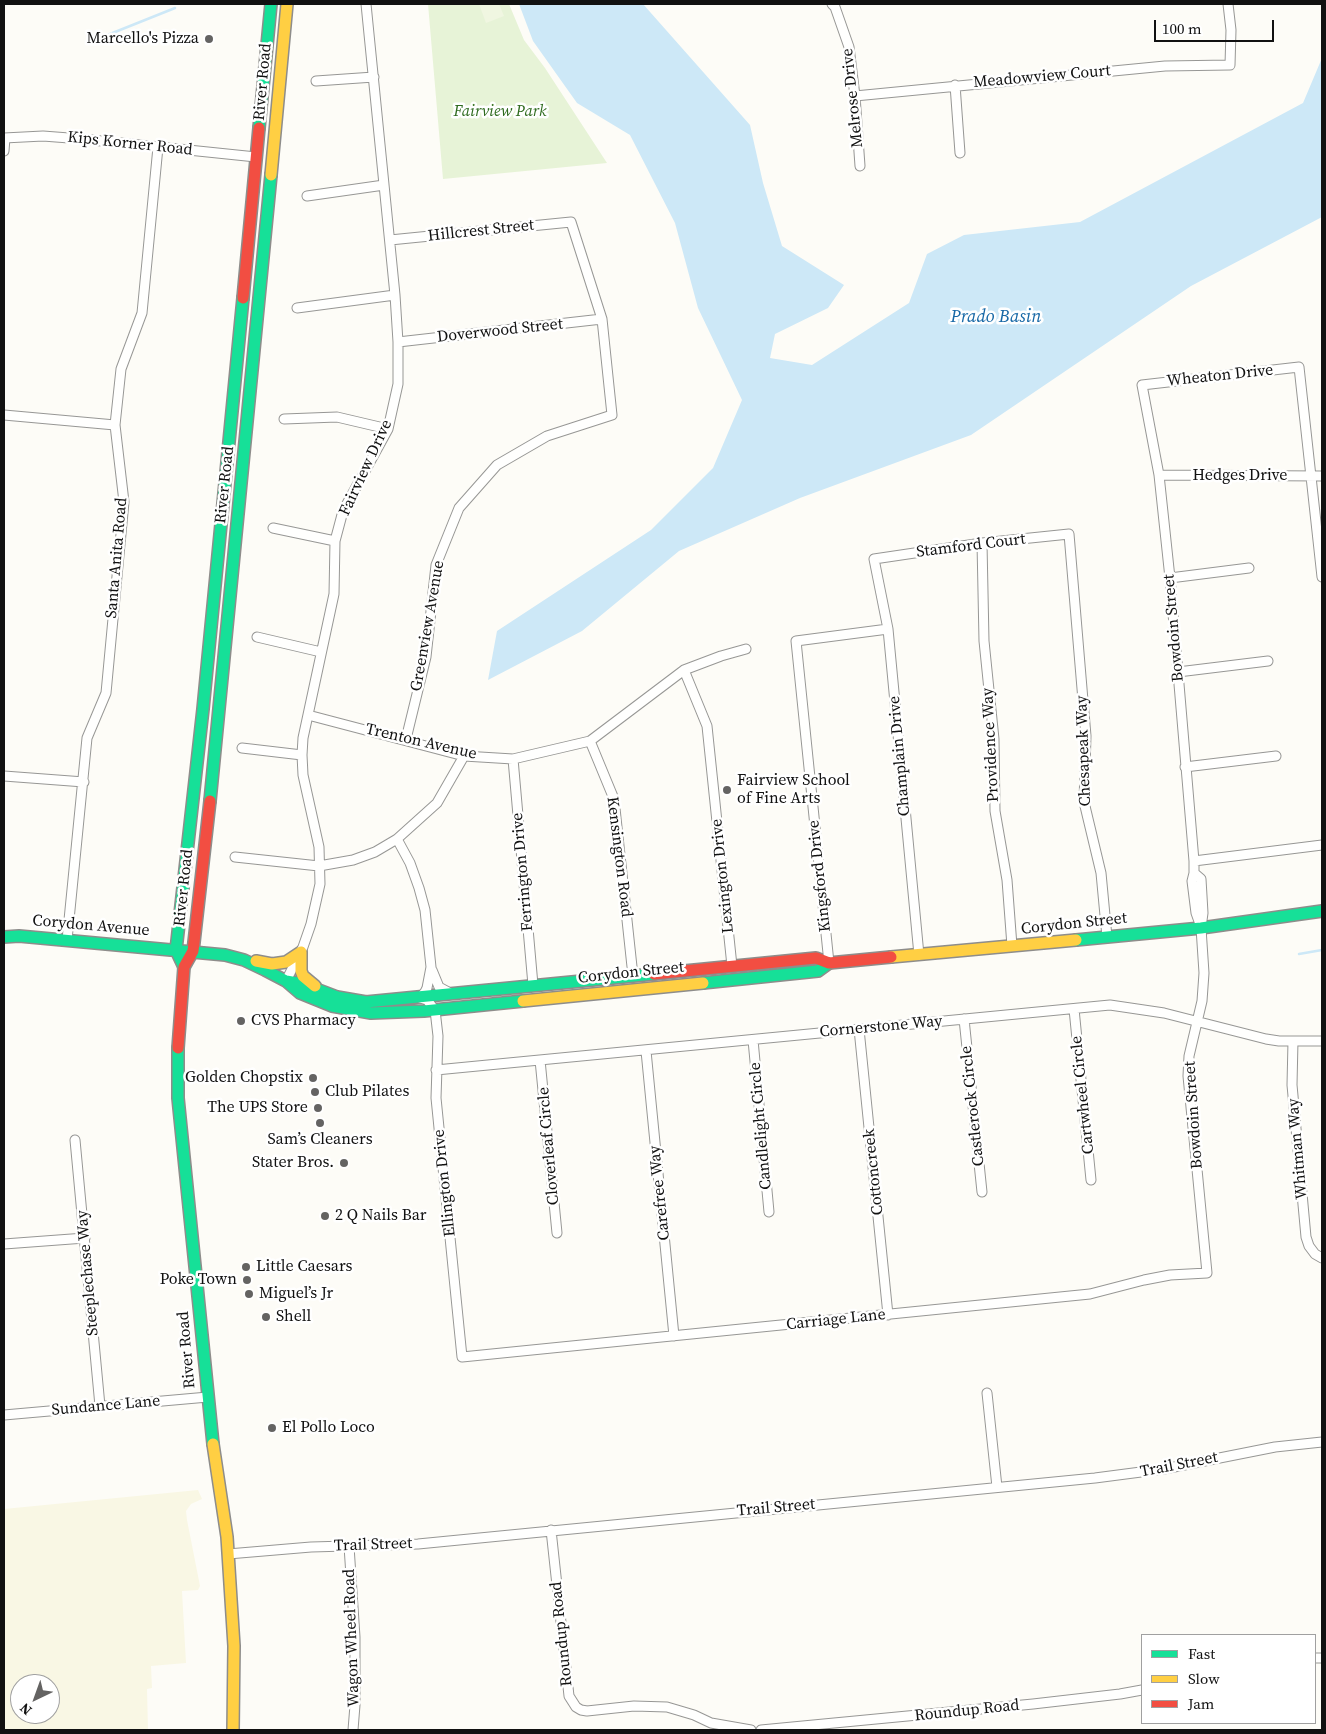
<!DOCTYPE html>
<meta charset="utf-8">
<style>
body{margin:0}
#map{position:relative;width:1326px;height:1734px;overflow:hidden;background:#fdfcf7;font-family:"Source Serif 4",serif}
canvas{display:block}
.frame{position:absolute;inset:0;border:5px solid #111;pointer-events:none}
.legend{position:absolute;left:1141px;top:1634px;width:175px;height:90px;box-sizing:border-box;background:#fff;border:1px solid #a0a0a0;margin:0;padding:6px 9px;list-style:none;font-size:15px;color:#111}
.legend li{display:flex;align-items:center;gap:10px;height:25px}
.legend b{width:25px;border:1px solid #a0a0a0}
.north{position:absolute;left:10px;top:1674px;width:50px;height:50px;box-sizing:border-box;background:#fff;border:1px solid #a0a0a0;border-radius:50%;rotate:222deg;font-size:14px;font-weight:700;line-height:20px;text-align:center;color:#111}
.north::after{content:'';display:block;margin:auto;width:18px;height:22px;background:#646362;clip-path:polygon(50% 0,100% 100%,50% 72%,0 100%)}
.scale{position:absolute;left:1154px;top:20px;width:120px;height:22px;box-sizing:border-box;border:2px solid #111;border-top:0;padding-left:6px;font-size:15px;line-height:18px;white-space:nowrap;color:#111;-webkit-text-stroke:4px #fff;paint-order:stroke}
</style>
<div id="map">
<canvas width="1326" height="1734"></canvas>
<div class="frame"></div>
<ul class="legend">
<li><b style="height:6px;background:#16e098"></b>Fast</li>
<li><b style="height:6px;background:#ffcf43"></b>Slow</li>
<li><b style="height:6px;background:#f24e42"></b>Jam</li>
</ul>
<div class="north">N</div>
<div class="scale">100 m</div>
</div>
<script>
const context = document.querySelector('canvas').getContext('2d');
context.lineJoin = 'round';
function fill(path, color) { context.fillStyle = color; context.fill(path, 'evenodd'); }
const toPath = rows => new Path2D(rows.map(r => 'M' + r).join(''));
function stroke(path, color, width, dash) { context.strokeStyle = color; context.lineWidth = width; context.lineCap = dash ? 'butt' : 'round'; context.setLineDash(dash || []); context.stroke(path); }
function write(font, color, halo, rows, align = 'center') {
  context.font = font + ' "Source Serif 4",serif'; context.lineWidth = 5; context.setLineDash([]); context.textBaseline = 'middle'; context.strokeStyle = halo; context.fillStyle = color; for (const [text, x, y, turn = 0] of rows) {
    context.save(); context.translate(x, y); context.rotate((+turn || 0) * Math.PI / 180); context.textAlign = isNaN(turn) ? turn : align; if (halo) context.strokeText(text, 0, 0); context.fillText(text, 0, 0); context.restore();
  }
}
fill(toPath([
 [198,1490,202,1499,191,1504,186,1511,187,1520,200,1586,198,1590,182,1591,186,1663,151,1666,152,1688,147,1689,148,1730,4,1730,4,1509],
 [20,1684,50,1684,50,1714,20,1714]
]), '#f9f7e4');
fill(toPath([
 [428,4,509,4,524,40,545,68,607,163,443,179]
]), '#e7f3d7');
fill(toPath([
 [479,4,499,4,504,16,486,23]
]), '#f0f6e1');
fill(toPath([
 [519,4,643,4,750,125,763,183,782,246,844,285,828,308,775,334,770,358,812,365,909,303,927,254,964,235,1080,222,1303,103,1322,58,1322,217,1191,286,971,435,800,498,679,551,582,631,488,680,497,631,651,530,713,468,742,400,698,308,675,223,630,135,577,103,533,41]
]), '#cde8f7');
stroke(toPath([
 [105,36,175,8],
 [1299,954,1322,950]
]), '#cde8f7', 2.5);
const street = toPath([
 [832,4,835,7,849,47,855,96,860,166],
 [316,81,374,77],
 [955,85,960,153],
 [855,96,1165,66,1230,65,1231,30,1228,4],
 [4,138,43,136,82,139,256,157],
 [4,151,5,138],
 [307,196,384,185],
 [390,240,571,222,602,319,612,415,547,436,497,465,459,508,436,565,426,657,406,739],
 [297,308,395,295],
 [398,342,602,319],
 [4,415,115,425],
 [284,419,337,417,388,429],
 [1159,475,1322,476],
 [273,528,335,541],
 [982,543,984,641,994,739,995,811,1007,880,1012,946],
 [1170,578,1249,568],
 [257,637,321,652],
 [684,670,707,726,732,966],
 [1178,672,1268,661],
 [308,715,464,756,513,759,590,741,684,670,721,656,746,649],
 [590,741,614,799,633,976],
 [242,748,302,755],
 [513,759,533,985],
 [1185,767,1276,756],
 [4,776,84,782],
 [397,839,410,863,419,888,425,910,431,967,427,988,425,992,420,998,427,1000,435,1010,438,1036,436,1098,462,1357,1090,1294,1144,1280,1170,1275,1207,1273,1188,1076,1189,1056,1202,1001,1204,973,1201,928,1203,913,1201,879,1194,873],
 [235,857,319,866,353,860,375,852,397,839,437,803,464,756],
 [1194,861,1322,845],
 [1201,927,1196,913,1192,881,1194,873,1194,861,1170,578,1159,475,1142,385,1299,367,1322,577],
 [67,940,87,738,106,693,124,502,115,425,121,369,142,313,158,147],
 [919,955,888,629,874,559,982,543,1069,534,1086,736,1084,802,1101,873,1107,937],
 [829,963,796,641,888,629],
 [432,970,439,987,452,994],
 [286,981,303,947,311,924,320,884,319,847,303,775,302,755,303,738,334,594,335,541,343,511,388,429,398,384,398,342,395,295,366,4],
 [1074,1009,1091,1180],
 [964,1019,982,1192],
 [859,1029,888,1315],
 [753,1040,769,1212],
 [1293,1041,1292,1085,1306,1237,1309,1246,1315,1254,1322,1258],
 [646,1051,674,1336],
 [540,1060,557,1233],
 [436,1070,1110,1005,1164,1013,1266,1039,1279,1041,1322,1041],
 [75,1140,100,1406],
 [4,1244,85,1238],
 [987,1393,997,1487],
 [4,1415,208,1397],
 [551,1530,569,1696,576,1707,581,1710,587,1711,634,1706,667,1707,694,1715,711,1723,751,1730],
 [349,1546,355,1637,355,1705,353,1730],
 [228,1554,311,1547,418,1544,1095,1478,1164,1469,1275,1447,1322,1442],
 [1315,1658,1322,1658],
 [761,1730,1033,1704,1120,1694,1142,1690]
]);
const fast = toPath([
 [259,128,271,4],
 [210,801,271,175],
 [4,937,19,936,225,955,244,960,265,970,286,981,300,993,332,1006,371,1013,424,1011,523,1001],
 [1076,940,1201,928,1322,911],
 [184,967,176,950,203,709,243,298],
 [286,981,303,984,337,997,366,1002,654,974],
 [703,983,818,971,829,963],
 [178,1048,178,1098,213,1444]
]);
const slow = toPath([
 [271,175,287,4],
 [301,952,301,971,303,976,315,986],
 [891,957,1076,940],
 [256,961,272,964,286,962,301,952],
 [523,1001,703,983],
 [213,1444,227,1537,234,1646,233,1730]
]);
const jam = toPath([
 [243,298,259,128],
 [654,974,816,958,829,963,891,957],
 [178,1048,184,967,193,951,210,801]
]);
stroke(street, '#979795', 11);
stroke(fast, '#8e8d8b', 14);
stroke(slow, '#8e8d8b', 14);
stroke(jam, '#8e8d8b', 14);
stroke(street, '#fffffe', 9);
stroke(fast, '#16e098', 11);
stroke(slow, '#ffcf43', 11);
stroke(jam, '#f24e42', 11);
for (const [x, y, r, color] of [
 [209,39,5,"#646362"],
 [727,790,5,"#646362"],
 [241,1021,5,"#646362"],
 [313,1078,5,"#646362"],
 [315,1092,5,"#646362"],
 [318,1108,5,"#646362"],
 [320,1123,5,"#646362"],
 [344,1163,5,"#646362"],
 [325,1216,5,"#646362"],
 [246,1267,5,"#646362"],
 [247,1280,5,"#646362"],
 [249,1294,5,"#646362"],
 [266,1317,5,"#646362"],
 [272,1428,5,"#646362"]
]) { const dot = new Path2D(); dot.arc(x, y, r, 0, 2 * Math.PI); context.fillStyle = color; context.fill(dot); stroke(dot, '#fff', 2); }
write('16px', '#111', '#fff', [
 ["Marcello's Pizza",199,39,"right"],
 ["Fairview School",737,781],
 ["of Fine Arts",737,799],
 ["CVS Pharmacy",251,1021],
 ["Golden Chopstix",303,1078,"right"],
 ["Club Pilates",325,1092],
 ["The UPS Store",308,1108,"right"],
 ["Sam’s Cleaners",320,1140,"center"],
 ["Stater Bros.",334,1163,"right"],
 ["2 Q Nails Bar",335,1216],
 ["Little Caesars",256,1267],
 ["Poke Town",237,1280,"right"],
 ["Miguel’s Jr",259,1294],
 ["Shell",276,1317],
 ["El Pollo Loco",282,1428]
], 'left');
write('16px', '#111', '#fff', [
 ["Meadowview Court",1042,77,-5],
 ["River Road",263,82,-85],
 ["Melrose Drive",853,98,-96],
 ["Kips Korner Road",130,144,6],
 ["Hillcrest Street",481,231,-6],
 ["Doverwood Street",500,331,-6],
 ["Wheaton Drive",1220,376,-6],
 ["Fairview Drive",366,468,-65],
 ["Hedges Drive",1240,476],
 ["River Road",225,485,-84],
 ["Stamford Court",971,546,-7],
 ["Santa Anita Road",117,558,-85],
 ["Greenview Avenue",428,626,-80],
 ["Bowdoin Street",1174,628,-95],
 ["Trenton Avenue",421,742,13],
 ["Providence Way",991,745,-93],
 ["Chesapeak Way",1084,751,-92],
 ["Champlain Drive",900,756,-95],
 ["Kensington Road",619,857,83],
 ["Ferrington Drive",523,872,-95],
 ["Lexington Drive",723,876,-96],
 ["Kingsford Drive",820,876,-96],
 ["River Road",184,888,-84],
 ["Corydon Street",1074,924,-6],
 ["Corydon Avenue",91,926,5],
 ["Corydon Street",631,973,-6],
 ["Cornerstone Way",881,1027,-5],
 ["Cartwheel Circle",1083,1095,-96],
 ["Castlerock Circle",973,1106,-96],
 ["Bowdoin Street",1194,1115,-94],
 ["Candlelight Circle",761,1126,-95],
 ["Cloverleaf Circle",549,1146,-95],
 ["Whitman Way",1298,1149,-95],
 ["Cottoncreek",874,1172,-96],
 ["Ellington Drive",445,1183,-96],
 ["Carefree Way",660,1193,-96],
 ["Steeplechase Way",88,1273,-95],
 ["Carriage Lane",836,1320,-6],
 ["River Road",187,1350,-95],
 ["Sundance Lane",106,1406,-5],
 ["Trail Street",1179,1465,-11],
 ["Trail Street",776,1508,-5],
 ["Trail Street",373,1545,-2],
 ["Roundup Road",562,1634,-96],
 ["Wagon Wheel Road",352,1638,-92],
 ["Roundup Road",967,1711,-6]
]);
write('italic 16px', '#2f6b1f', '#fff', [
 ["Fairview Park",500,112]
]);
write('italic 18px', '#1768a6', '#fff', [
 ["Prado Basin",996,317]
]);
</script>
